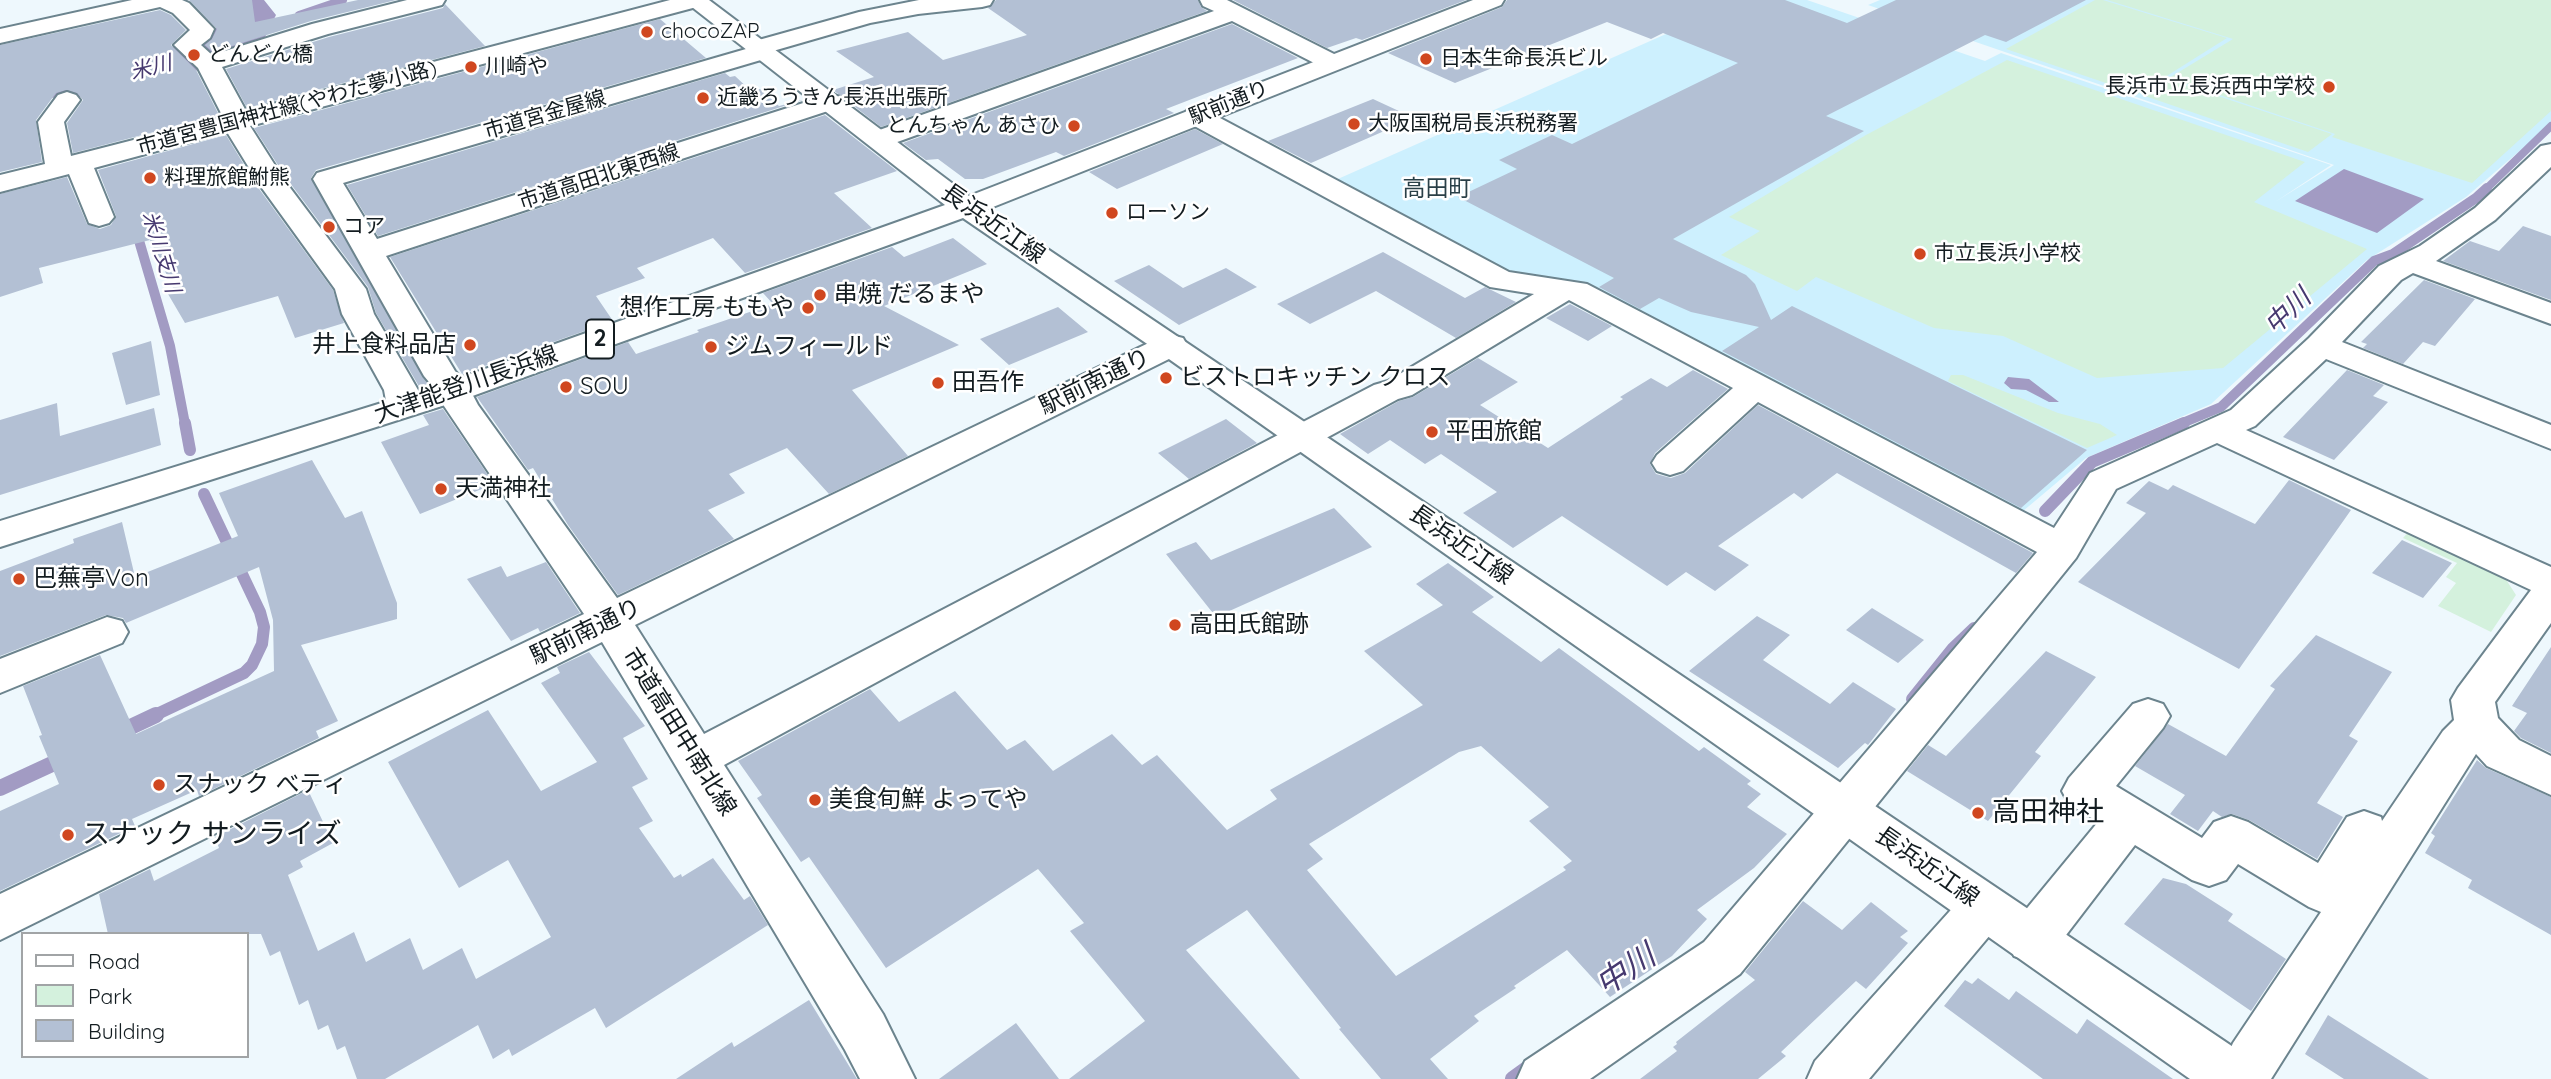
<!DOCTYPE html>
<meta charset="utf-8">
<style>
body{margin:0}
#map{position:relative;width:2551px;height:1079px;overflow:hidden;background:#eef8fd;font-family:Quicksand,sans-serif}
canvas{display:block}
.legend{position:absolute;left:21px;top:932px;width:228px;height:126px;box-sizing:border-box;background:#fff;border:2px solid #a1a4a6;margin:0;padding:9px 12px;list-style:none;font-size:21px;color:#131c20}
.legend li{display:flex;align-items:center;gap:14px;height:35px}
.legend b{width:35px;border:2px solid #a1a4a6}
</style>
<div id="map">
<canvas width="2551" height="1079"></canvas>
<ul class="legend">
<li><b style="height:9px;background:#fff"></b>Road</li>
<li><b style="height:19px;background:#d4f1dd"></b>Park</li>
<li><b style="height:19px;background:#b3c0d4"></b>Building</li>
</ul>
</div>
<script>
const context = document.querySelector('canvas').getContext('2d');
context.lineJoin = 'round';
function fill(path, color) { context.fillStyle = color; context.fill(path, 'evenodd'); }
const toPath = rows => new Path2D(rows.map(r => 'M' + r).join(''));
function stroke(path, color, width, dash) { context.strokeStyle = color; context.lineWidth = width; context.lineCap = dash ? 'butt' : 'round'; context.setLineDash(dash || []); context.stroke(path); }
function write(font, color, halo, rows, align = 'center') {
  context.font = font + ' Quicksand,"Noto Sans JP",sans-serif'; context.lineWidth = 5; context.setLineDash([]); context.textBaseline = 'middle'; context.strokeStyle = halo; context.fillStyle = color; for (const [text, x, y, turn = 0] of rows) {
    context.save(); context.translate(x, y); context.rotate((+turn || 0) * Math.PI / 180); context.textAlign = isNaN(turn) ? turn : align; if (halo) context.strokeText(text, 0, 0); context.fillText(text, 0, 0); context.restore();
  }
}
fill(toPath([
 [1743,0,1807,0,1985,61,2001,53,2331,165,2275,202,2334,165,1868,5,1880,0,2551,0,2551,124,2466,197,2367,260,2211,404,2086,458,2016,517,1578,285,1503,274,1331,182]
]), '#cdf0fe');
fill(toPath([
 [2095,0,2103,0,2227,38,2138,94,2006,49],
 [2107,0,2551,0,2551,111,2472,183,2332,137,2335,134,2169,78,2233,39],
 [2007,60,2305,162,2254,202,2367,249,2223,368,2097,378,2003,336,1934,328,1816,277,1797,291,1721,255,1760,231,1729,217,1866,135],
 [2170,80,2332,134,2308,152,2145,96],
 [1951,375,1963,375,2058,413,2100,424,2117,435,2087,448,1948,381],
 [2410,530,2496,569,2505,578,2516,595,2491,632,2438,606,2456,583,2446,577,2457,563,2403,538]
]), '#d4f1dd');
fill(toPath([
 [2344,169,2424,199,2377,233,2295,201],
 [2008,377,2029,379,2059,402,2049,402,2026,390,2011,389,2004,383]
]), '#a29bc3');
stroke(toPath([
 [299,15,343,0],
 [175,72,244,40],
 [2485,190,2551,126]
]), '#a29bc3', 8);
stroke(toPath([
 [135,227,170,346,185,424],
 [2180,424,2221,407,2374,261,2393,254,2476,198,2487,188]
]), '#a29bc3', 10);
stroke(toPath([
 [185,423,190,450],
 [2045,511,2092,462,2184,423],
 [1912,699,1953,648,1974,628],
 [153,716,244,673,252,665,262,644,264,627,260,612,204,494]
]), '#a29bc3', 12);
stroke(toPath([
 [120,732,156,715],
 [0,788,65,758],
 [1513,1079,1531,1066]
]), '#a29bc3', 16);
fill(toPath([
 [207,0,264,0,276,15,265,37,249,47,180,78,114,94,67,98,0,97,0,69,67,70,114,66,149,58,232,21,232,15,213,9,207,0]
]), '#a29bc3');
fill(toPath([
 [189,0,252,0,255,22,358,0,396,0,311,21,213,52,205,45,212,39,217,29],
 [996,0,1198,0,1201,7,1207,11,881,127,833,90,874,77,836,51,908,32,943,60,1027,35,988,8],
 [1233,0,1466,0,1362,40,1356,38,1327,48],
 [1507,0,1785,0,1847,23,1896,0,2086,0,2006,42,1985,35,1826,116,1864,131,1673,239,1746,275,1755,284,1771,320,1792,306,2087,450,2021,508,1722,351,1759,327,1691,312,1659,298,1640,309,1599,287,1614,278,1458,197,1517,169,1499,160,1552,135,1572,144,1738,63,1663,33,1651,39,1607,22,1455,83,1388,53,1502,7],
 [445,4,485,46,247,108,226,69,329,37,443,8],
 [160,10,171,15,186,30,171,45,196,70,219,115,73,153,67,123,83,100,77,93,66,90,56,93,36,120,42,162,0,172,0,45],
 [660,19,706,58,316,170,311,178,429,386,420,388,376,313,368,287,287,179,254,128],
 [1232,24,1298,58,1166,109,1174,113,1064,156,1056,152,983,179,965,179,938,159,926,160,903,143],
 [725,73,730,77,735,76,751,91,760,89,779,106,806,99,378,236,347,185],
 [1373,99,1414,118,1311,163,1268,141],
 [825,115,897,171,834,193,872,228,745,273,713,238,637,268,645,278,596,296,613,321,462,374,390,257],
 [1195,129,1223,144,1117,189,1089,172],
 [226,135,257,186,333,290,344,323,295,338,278,296,185,323,168,294,175,292,150,240,39,268,43,283,0,297,0,194,67,177,87,224,100,229,111,225,116,216,98,170],
 [2523,226,2551,236,2551,300,2443,261,2470,241,2499,251],
 [953,238,987,264,884,306,959,345,852,390,908,456,829,494,787,448,729,474,745,493,708,510,734,539,618,595,568,525,533,468,528,470,477,397,628,342,636,354,699,332,697,330,773,304,763,293,892,247,904,257],
 [1383,252,1465,298,1485,287,1516,302,1456,338,1376,291,1310,324,1277,304],
 [1149,265,1183,288,1226,268,1257,287,1179,325,1114,281],
 [2424,280,2475,299,2435,346,2423,342,2403,364,2363,348,2367,344,2361,342],
 [1570,304,1612,326,1588,341,1546,318],
 [1058,307,1088,332,1009,365,980,339],
 [151,341,160,395,126,405,112,353],
 [1478,358,1518,382,1480,405,1548,448,1623,399,1620,397,1651,378,1667,387,1693,370,1728,389,1655,453,1650,464,1656,474,1671,478,1685,473,1758,405,2033,553,2016,573,1837,473,1802,499,1794,493,1718,546,1749,565,1715,591,1686,572,1667,586,1562,516,1513,548,1463,513,1497,492,1441,454,1425,464,1390,440,1368,454,1340,434,1399,401,1413,397],
 [2347,370,2384,385,2373,396,2388,402,2334,460,2283,437],
 [57,403,60,436,154,408,161,445,0,495,0,420],
 [443,409,494,484,420,514,381,442,429,425,423,415],
 [1226,419,1257,443,1189,479,1158,453],
 [312,460,345,518,362,511,397,603,397,619,301,645,338,721,316,731,319,738,199,796,197,790,132,819,135,826,0,891,0,811,59,784,39,736,42,735,23,686,100,655,136,734,274,671,273,620,259,567,126,623,123,618,106,615,0,656,0,571,74,543,73,539,122,522,135,577,238,536,219,493],
 [2289,480,2351,510,2239,669,2078,582,2146,513,2126,503,2149,481,2168,490,2173,485,2255,524],
 [1334,508,1372,547,1216,617,1166,554,1196,542,1211,560],
 [2402,540,2452,563,2423,598,2372,573],
 [546,562,580,613,540,632,538,628,511,641,467,579,501,566,507,577],
 [1448,563,1494,597,1472,612,1541,662,1559,648,1699,751,1704,747,1751,781,1747,784,1761,794,1747,807,1787,834,1754,868,1697,910,1707,919,1672,956,1610,997,1567,950,1514,986,1516,988,1474,1016,1479,1021,1430,1059,1448,1079,1381,1079,1339,1029,1341,1028,1247,910,1186,950,1300,1079,1069,1079,1145,1021,1070,931,1084,923,1038,869,886,968,809,857,801,862,757,798,762,795,738,761,870,689,899,722,955,691,1007,750,1025,740,1053,771,1112,734,1142,765,1157,755,1227,830,1277,799,1270,790,1423,705,1364,651,1443,605,1416,584],
 [1481,746,1549,807,1529,821,1572,861,1563,867,1566,870,1396,976,1307,870,1323,859,1309,844,1459,752],
 [1872,608,1924,640,1898,663,1846,630],
 [1757,616,1790,635,1763,660,1830,704,1853,682,1896,709,1868,745,1865,743,1838,768,1689,671],
 [2316,635,2392,672,2349,736,2358,741,2317,803,2343,817,2317,859,2249,820,2232,814,2222,817,2213,811,2198,831,2170,814,2185,795,2135,766,2168,724,2226,756,2275,689,2270,686],
 [2551,647,2551,753,2521,738,2514,731,2527,713,2512,706],
 [2046,651,2096,677,2035,752,2041,756,1988,821,1907,771,1928,745,1946,756],
 [589,652,645,726,623,738,648,779,632,787,653,821,639,828,674,878,681,874,682,877,713,858,744,900,750,896,768,925,606,1028,595,1008,512,1056,509,1049,493,1059,478,1025,385,1079,357,1079,345,1046,337,1050,328,1025,318,1030,308,1000,299,1005,280,951,270,956,261,934,108,934,99,894,150,869,154,881,219,848,215,837,308,790,333,843,300,861,303,867,288,875,318,951,354,932,366,962,410,938,423,970,462,948,476,979,551,937,508,860,459,888,388,762,488,710,541,791,597,762,541,683,560,673,557,667],
 [2477,760,2486,768,2551,797,2551,935,2468,888,2472,880,2425,853,2435,836,2431,833],
 [2163,878,2186,884,2233,914,2228,921,2286,959,2251,1011,2124,924],
 [1803,901,1842,930,1871,902,1908,931,1900,937,1908,943,1866,989,1856,981,1781,1052,1786,1056,1758,1079,1640,1079,1677,1051,1673,1047,1677,1044,1676,1042,1755,980,1745,972],
 [1978,978,2009,1000,2016,991,2077,1034,2087,1019,2173,1079,2043,1079,1944,1006,1965,980,1972,984],
 [809,1000,857,1079,676,1079,732,1042,734,1047],
 [2328,1015,2429,1079,2344,1079,2305,1054],
 [1016,1023,1059,1079,939,1079]
]), '#b3c0d4');
const minor = toPath([
 [132,0,182,0,189,3,214,29,210,38,201,45,212,55,312,24,407,0,445,0,442,5,328,34,222,67,246,111,670,0,707,0,704,5,250,126,285,181,366,289,374,314,418,390,421,406,416,413,404,417,392,413,387,406,384,390,342,314,335,289,259,184,227,132,94,168,114,217,109,223,99,226,89,223,69,174,0,192,0,175,45,164,38,122,58,95,67,92,76,95,80,100,64,122,71,156,223,117,198,68,174,45,190,30,173,13,160,7,0,43,0,29,132,0],
 [919,0,993,0,990,5,982,7,918,14,870,23,773,51,771,57,343,183,377,239,822,97,831,94,840,97,844,102,840,107,386,256,455,371,467,384,478,405,617,598,1159,338,1171,335,1183,338,1187,345,1183,352,635,625,704,734,1374,385,1388,381,1534,294,1490,287,1187,122,1183,116,1187,110,1196,108,1205,110,1509,272,1587,284,2054,528,2090,473,2231,410,2309,338,2379,266,2420,246,2475,208,2541,146,2551,144,2551,167,2495,220,2436,261,2551,303,2551,324,2413,273,2401,280,2342,342,2551,425,2551,449,2326,359,2255,426,2246,430,2551,567,2551,623,2495,702,2498,718,2519,740,2551,756,2551,795,2487,766,2476,754,2271,1079,2233,1079,2225,1061,2233,1043,2321,912,2309,907,2238,864,2226,880,2209,886,2192,880,2135,845,2050,956,2032,962,2014,956,2007,940,2014,924,2098,822,2069,804,2062,791,2069,778,2133,704,2148,699,2163,704,2170,716,2163,728,2116,786,2202,838,2214,822,2231,816,2248,822,2318,863,2347,817,2364,811,2381,817,2382,821,2443,731,2454,720,2451,700,2458,688,2531,590,2217,443,2116,489,2076,558,1740,974,1590,1079,1517,1079,1525,1061,1704,942,2037,552,1758,402,1683,471,1670,475,1657,471,1652,463,1657,455,1733,388,1569,300,1412,395,1398,399,724,765,883,1014,915,1079,860,1079,845,1050,602,642,0,940,0,894,584,614,444,406,439,394,424,376,313,179,317,173,746,49,748,43,859,12,919,0],
 [1200,0,1227,0,1340,57,1343,62,1340,67,1331,69,1322,67,1232,21,889,145,880,147,871,145,867,139,871,133,1214,11,1203,6,1200,0],
 [107,617,122,621,128,632,122,643,0,693,0,659,107,617],
 [1984,885,2001,892,2009,907,2001,922,1869,1079,1807,1079,1815,1061,1967,892,1984,885]
]);
const major = toPath([
 [683,0,709,0,969,196,1473,0,1504,0,1501,5,988,209,2254,1061,2262,1079,2190,1079,1159,352,963,218,467,398,0,547,0,521,443,384,945,205,683,0]
]);
stroke(minor, '#6c848e', 4);
stroke(major, '#6c848e', 4);
fill(minor, '#fff');
fill(major, '#fff');
for (const [x, y, r, color] of [
 [647,32,7,"#d0471f"],
 [194,55,7,"#d0471f"],
 [1426,59,7,"#d0471f"],
 [471,67,7,"#d0471f"],
 [2329,87,7,"#d0471f"],
 [703,98,7,"#d0471f"],
 [1354,124,7,"#d0471f"],
 [1074,126,7,"#d0471f"],
 [150,178,7,"#d0471f"],
 [1112,213,7,"#d0471f"],
 [329,227,7,"#d0471f"],
 [1920,254,7,"#d0471f"],
 [820,295,7,"#d0471f"],
 [808,308,7,"#d0471f"],
 [470,345,7,"#d0471f"],
 [711,347,7,"#d0471f"],
 [1166,378,7,"#d0471f"],
 [938,383,7,"#d0471f"],
 [566,387,7,"#d0471f"],
 [1432,432,7,"#d0471f"],
 [441,489,7,"#d0471f"],
 [19,579,7,"#d0471f"],
 [1175,625,7,"#d0471f"],
 [159,785,7,"#d0471f"],
 [815,800,7,"#d0471f"],
 [1978,813,7,"#d0471f"],
 [68,835,7,"#d0471f"]
]) { const dot = new Path2D(); dot.arc(x, y, r, 0, 2 * Math.PI); context.fillStyle = color; context.fill(dot); stroke(dot, '#fff', 2.5); }
write('21px', '#131c20', '#fff', [
 ["chocoZAP",661,32],
 ["どんどん橋",208,55],
 ["日本生命長浜ビル",1440,59],
 ["川崎や",485,67],
 ["長浜市立長浜西中学校",2315,87,"right"],
 ["近畿ろうきん長浜出張所",717,98],
 ["大阪国税局長浜税務署",1368,124],
 ["とんちゃん あさひ",1060,126,"right"],
 ["料理旅館鮒熊",164,178],
 ["ローソン",1126,213],
 ["コア",343,227],
 ["市立長浜小学校",1934,254]
], 'left');
write('italic 21px', '#46396f', '#fff', [
 ["米川",151,68,-14],
 ["米川支川",161,252,73]
]);
write('21px', '#131c20', '#fff', [
 ["駅前通り",1229,103,-22],
 ["市道宮豊国神社線(やわた夢小路)",287,108,-15],
 ["市道宮金屋線",545,115,-16],
 ["市道高田北東西線",599,177,-18]
]);
write('23px', '#293f47', '#fff', [
 ["高田町",1437,189]
]);
for (const [x, y, w] of [
 [600,339,28]
]) { const box = new Path2D(); box.roundRect(x - w / 2, y - 19.5, w, 39, 5); context.fillStyle = '#fff'; context.fill(box); stroke(box, '#131c20', 2); }
write('bold 23px', '#131c20', null, [
 ["2",600,339]
]);
write('24px', '#131c20', '#fff', [
 ["長浜近江線",993,224,35],
 ["駅前南通り",1095,382,-26],
 ["大津能登川長浜線",466,385,-19],
 ["長浜近江線",1461,545,35],
 ["駅前南通り",586,632,-26],
 ["市道高田中南北線",679,732,58],
 ["長浜近江線",1927,867,35]
]);
write('24px', '#131c20', '#fff', [
 ["串焼 だるまや",834,295],
 ["想作工房 ももや",794,308,"right"],
 ["井上食料品店",456,345,"right"],
 ["ジムフィールド",725,347],
 ["ビストロキッチン クロス",1180,378],
 ["田吾作",952,383],
 ["SOU",580,387],
 ["平田旅館",1446,432],
 ["天満神社",455,489],
 ["巴蕪亭Von",33,579],
 ["高田氏館跡",1189,625],
 ["スナック べティ",173,785],
 ["美食旬鮮 よってや",829,800]
], 'left');
write('italic 26px', '#46396f', '#fff', [
 ["中川",2288,312,-44]
]);
write('28px', '#131c20', '#fff', [
 ["高田神社",1992,813],
 ["スナック サンライズ",82,835]
], 'left');
write('italic 32px', '#46396f', '#fff', [
 ["中川",1626,971,-34]
]);
</script>
